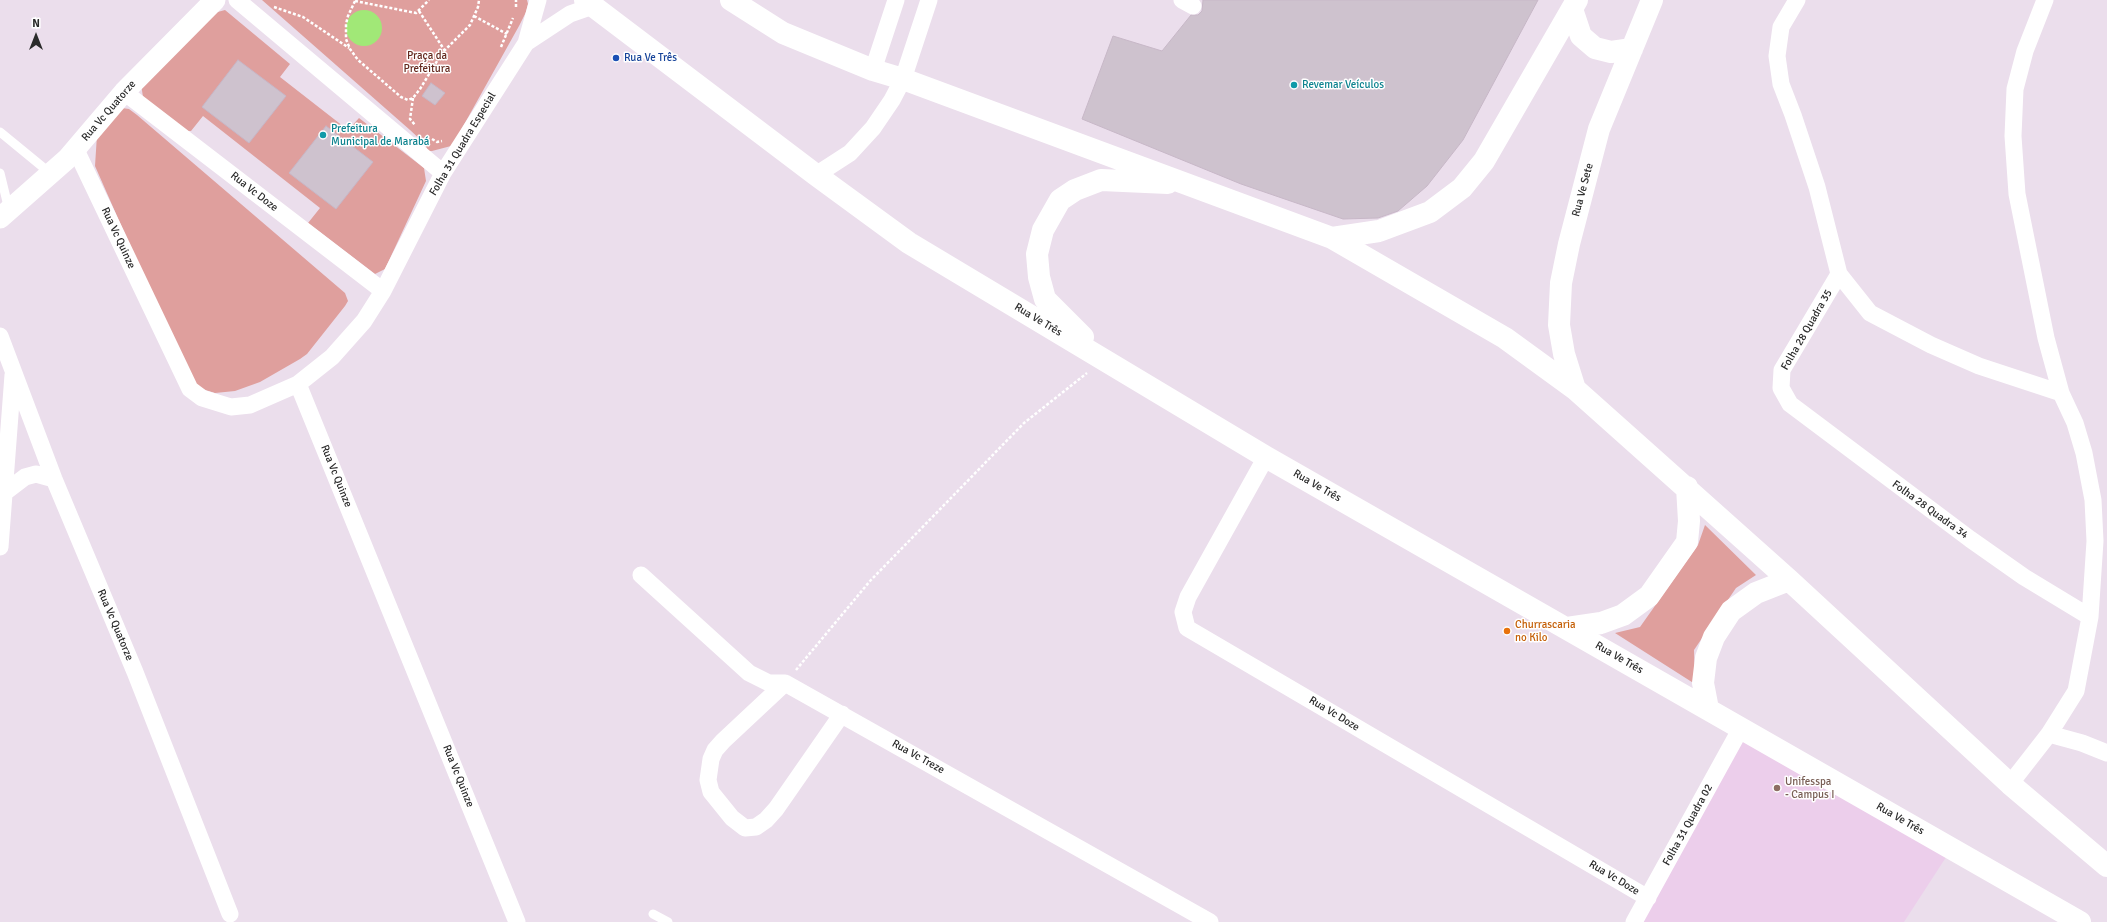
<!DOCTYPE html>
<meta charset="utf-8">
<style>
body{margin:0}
#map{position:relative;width:2107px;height:922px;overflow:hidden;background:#ebdeec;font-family:Signika,sans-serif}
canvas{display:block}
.north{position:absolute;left:16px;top:16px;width:40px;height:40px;-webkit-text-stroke:3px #fff;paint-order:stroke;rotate:0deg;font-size:11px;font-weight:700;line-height:16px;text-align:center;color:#2b2b2b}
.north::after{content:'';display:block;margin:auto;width:14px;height:18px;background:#2b2b2b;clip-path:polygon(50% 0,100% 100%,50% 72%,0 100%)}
</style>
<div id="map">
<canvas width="2107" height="922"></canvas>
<div class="north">N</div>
</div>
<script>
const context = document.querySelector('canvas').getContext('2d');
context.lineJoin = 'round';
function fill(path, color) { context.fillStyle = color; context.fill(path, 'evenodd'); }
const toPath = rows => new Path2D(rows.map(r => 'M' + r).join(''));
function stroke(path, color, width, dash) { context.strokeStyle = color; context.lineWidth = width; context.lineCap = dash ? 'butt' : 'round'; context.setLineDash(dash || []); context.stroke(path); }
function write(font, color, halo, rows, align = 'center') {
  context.font = font + ' Signika,sans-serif'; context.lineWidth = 3; context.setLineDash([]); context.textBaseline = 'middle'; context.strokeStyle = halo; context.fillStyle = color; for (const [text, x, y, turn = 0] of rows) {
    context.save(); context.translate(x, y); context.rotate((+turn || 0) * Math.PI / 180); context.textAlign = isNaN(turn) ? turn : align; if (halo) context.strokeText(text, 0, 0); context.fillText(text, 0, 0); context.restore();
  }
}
fill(toPath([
 [1741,728,1952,848,1904,922,1633,922]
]), '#ecceeb');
fill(toPath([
 [262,0,527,0,528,4,526,12,519,26,456,139,451,146,432,151,428,151,425,144,410,130],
 [225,10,290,64,280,77,348,130,359,118,424,168,426,181,385,269,375,274,308,223,320,208,203,116,191,131,185,131,143,97,141,84,214,13],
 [122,108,129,109,137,115,345,293,348,301,345,306,307,354,300,359,260,382,235,391,215,393,199,388,186,373,95,166,97,135],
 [1705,525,1756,575,1736,588,1694,650,1695,684,1615,633,1640,627,1698,545]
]), '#df9f9d');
fill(toPath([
 '346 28a18 18 0 1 1 36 0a18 18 0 1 1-36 0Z'
]), '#a1e877');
const building = toPath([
 [1203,0,1538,0,1463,140,1427,186,1398,211,1378,218,1343,219,1241,184,1082,119,1113,36,1162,51,1191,15,1198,15,1202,11,1203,0],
 [238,60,286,96,249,143,202,107,238,60],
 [431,83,445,93,435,105,422,96,431,83],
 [326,126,373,162,336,209,289,173,326,126]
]);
fill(building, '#cec2ce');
stroke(building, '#c7b7c7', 1);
stroke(toPath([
 [355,1,348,16,346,24,346,39,350,49,358,60,401,97,408,100,413,98,420,89,442,53,470,25,478,7,479,0],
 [355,1,416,13,429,0],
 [274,7,303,17,349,48],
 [516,7,516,0],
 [419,11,445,51],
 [474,16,507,34],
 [501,47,513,18],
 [413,98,410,119,415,125],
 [432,139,437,142,442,141],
 [796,670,870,581,1024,423,1087,373]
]), '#fff', 2.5, [3, 2]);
stroke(toPath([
 [0,132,50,173],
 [0,173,9,210],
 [653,914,668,922]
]), '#fff', 9);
stroke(toPath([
 [237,0,443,173],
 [1182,0,1193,6],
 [1797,0,1781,27,1777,56,1781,84,1793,115,1817,187,1839,274,1870,313,1931,345,1979,366,2061,393,2075,423,2084,453,2093,500,2095,541,2090,617,2076,691,2049,734,2010,784],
 [2045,0,2025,51,2015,89,2013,136,2017,194,2046,338,2061,393],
 [526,43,570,14,593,6],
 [873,70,896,0],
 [124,92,383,291],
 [76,150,190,389,202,398,231,407,250,405,298,384,332,357,364,321,383,291,443,173,526,43,538,0],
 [816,175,850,153,873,128,892,100,903,79,929,0],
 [1839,274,1782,370,1781,388,1790,404,1970,539,2024,577,2090,617],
 [0,336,54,479,135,672,230,914],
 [298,384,517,922],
 [1266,457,1188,597,1183,612,1187,628,1648,898],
 [4,493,25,477,36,474,54,479],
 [0,547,13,375],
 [641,575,749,673,769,683,785,683,1210,922],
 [785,683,723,741,715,750,711,759,708,780,711,792,732,818,745,828,756,827,766,820,776,809,842,714],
 [2049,734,2082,743,2107,753],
 [1634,922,1741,728]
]), '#fff', 17);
stroke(toPath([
 [0,218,67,159,124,92,215,0]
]), '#fff', 21);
stroke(toPath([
 [585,0,816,175,909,243,1266,457,2080,922],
 [731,0,783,33,873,70,903,79,1332,238,1505,338,1575,389,1789,580,2010,784,2107,866],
 [1572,9,1581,36,1595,48,1611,52,1632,49],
 [1332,238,1379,231,1430,212,1462,188,1484,161,1577,0],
 [1083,337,1045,299,1039,277,1037,254,1043,230,1060,200,1075,190,1101,180,1168,183],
 [1575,389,1564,354,1559,325,1561,283,1569,244,1599,129,1652,0],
 [1567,628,1601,623,1623,615,1649,596,1687,542,1689,521,1687,487],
 [1708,709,1703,683,1706,658,1714,637,1731,611,1756,593,1789,580]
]), '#fff', 22);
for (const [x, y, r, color] of [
 [616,58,4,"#1a4fb4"],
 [1294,85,4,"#0f9aa8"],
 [323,135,4,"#0f9aa8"],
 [1507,631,4,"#e8710a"],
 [1777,788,4,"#8d6e63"]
]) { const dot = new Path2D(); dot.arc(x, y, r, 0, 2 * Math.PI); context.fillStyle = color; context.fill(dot); stroke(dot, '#fff', 1.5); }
write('11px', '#64291f', '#fff', [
 ["Praça da",427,56],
 ["Prefeitura",427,69]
]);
write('11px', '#164399', '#fff', [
 ["Rua Ve Três",624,58]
], 'left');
write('11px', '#0d838f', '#fff', [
 ["Revemar Veículos",1302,85],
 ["Prefeitura",331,129],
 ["Municipal de Marabá",331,142]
], 'left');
write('11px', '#2b2b2b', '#fff', [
 ["Rua Vc Quatorze",109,111,-49],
 ["Folha 31 Quadra Especial",463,144,-59],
 ["Rua Ve Sete",1583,190,-75],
 ["Rua Vc Doze",254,192,38],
 ["Rua Vc Quinze",118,238,65],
 ["Rua Ve Três",1038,320,31],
 ["Folha 28 Quadra 35",1807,330,-60],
 ["Rua Vc Quinze",336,476,68],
 ["Rua Ve Três",1317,486,30],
 ["Folha 28 Quadra 34",1930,510,36],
 ["Rua Vc Quatorze",115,625,67],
 ["Rua Ve Três",1619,658,30],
 ["Rua Vc Doze",1334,714,31],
 ["Rua Vc Treze",918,757,29],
 ["Rua Vc Quinze",458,776,68],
 ["Rua Ve Três",1900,819,30],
 ["Folha 31 Quadra 02",1688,825,-61],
 ["Rua Vc Doze",1614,878,31]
]);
write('11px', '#c56008', '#fff', [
 ["Churrascaria",1515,625],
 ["no Kilo",1515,638]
], 'left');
write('11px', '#785e54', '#fff', [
 ["Unifesspa",1785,782],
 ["- Campus I",1785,795]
], 'left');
</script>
